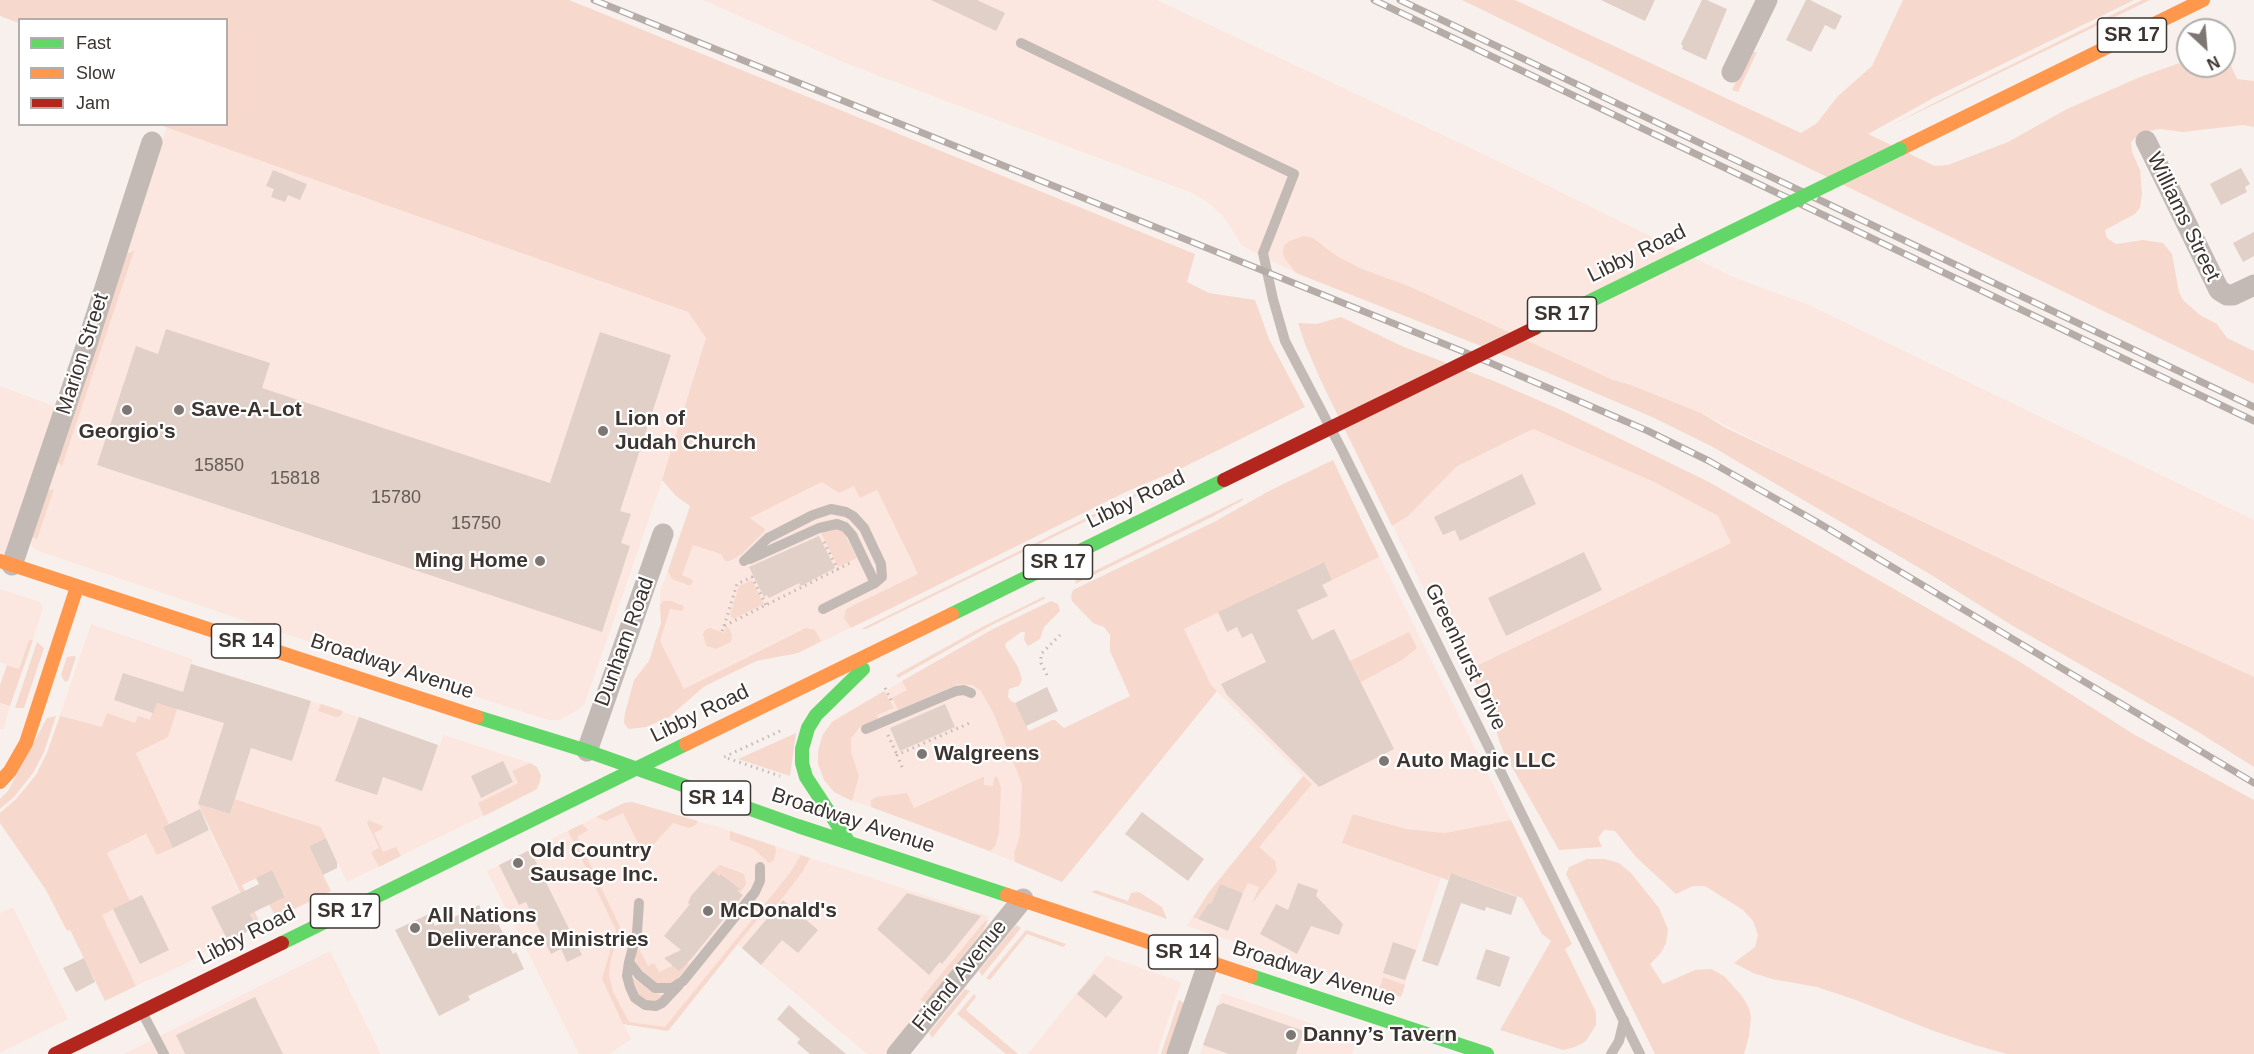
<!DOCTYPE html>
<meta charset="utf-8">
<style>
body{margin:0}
#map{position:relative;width:2254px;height:1054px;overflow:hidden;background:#f8f0ec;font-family:Arial,sans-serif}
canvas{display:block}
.legend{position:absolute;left:18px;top:18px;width:210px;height:108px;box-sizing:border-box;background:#fff;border:2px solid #b1aeac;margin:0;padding:8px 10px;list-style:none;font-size:18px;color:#3c3430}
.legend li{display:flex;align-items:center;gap:12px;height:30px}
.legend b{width:30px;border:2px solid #b1aeac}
.north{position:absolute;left:2176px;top:18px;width:60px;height:60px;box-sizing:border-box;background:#fff;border:2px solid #b1aeac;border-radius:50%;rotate:154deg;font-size:16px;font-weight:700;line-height:24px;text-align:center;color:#3c3430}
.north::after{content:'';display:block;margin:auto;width:21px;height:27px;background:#7e7672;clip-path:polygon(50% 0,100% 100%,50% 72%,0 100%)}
</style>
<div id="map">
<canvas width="2254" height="1054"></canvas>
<ul class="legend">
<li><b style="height:8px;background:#63d668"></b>Fast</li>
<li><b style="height:8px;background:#ff974d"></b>Slow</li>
<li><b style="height:8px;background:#b3261e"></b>Jam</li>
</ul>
<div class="north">N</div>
</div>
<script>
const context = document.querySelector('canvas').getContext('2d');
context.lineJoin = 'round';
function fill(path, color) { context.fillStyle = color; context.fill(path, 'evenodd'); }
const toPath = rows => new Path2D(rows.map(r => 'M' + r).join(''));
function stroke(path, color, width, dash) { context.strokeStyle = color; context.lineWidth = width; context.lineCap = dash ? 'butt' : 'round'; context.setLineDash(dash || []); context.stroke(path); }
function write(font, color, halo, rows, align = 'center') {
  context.font = font + ' Arial,sans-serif'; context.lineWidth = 4.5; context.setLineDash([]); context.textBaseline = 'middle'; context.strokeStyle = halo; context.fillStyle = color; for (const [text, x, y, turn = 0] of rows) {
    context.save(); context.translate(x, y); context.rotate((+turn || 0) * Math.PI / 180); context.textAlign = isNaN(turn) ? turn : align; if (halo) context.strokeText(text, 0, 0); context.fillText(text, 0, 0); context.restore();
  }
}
fill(toPath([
 [703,0,1157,0,1500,162,1733,277,1809,305,2254,520,2254,678,1808,467,1701,413,1631,385,1613,380,1411,287,1360,268,1337,256,1322,244,1285,259,1296,273,1242,246,1223,216,1209,203,1192,193,850,65],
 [167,127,688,312,706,338,674,447,585,703,579,709,560,720,548,720,249,622,38,551,32,547,30,541,123,255],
 [0,386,64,410,12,565,0,561],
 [1533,429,1654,482,1718,516,1732,543,1465,672,1382,504],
 [823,482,839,493,854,486,877,490,926,591,803,651,761,659,708,684,668,718,640,728,627,728,624,723,625,713,634,680,649,661,661,623,660,593,685,520,723,556,730,561,742,554,764,532,764,527,750,518],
 [1371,539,1511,820,1445,833,1406,829,1353,814,1362,851,1441,877,1401,997,1187,926,1209,892,1303,776,1211,686,1184,629],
 [0,589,40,602,43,608,33,640,29,640,19,669,0,662],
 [91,624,192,659,192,664,321,704,438,745,440,745,444,735,530,763,539,771,541,782,534,791,347,882,321,827,283,814,236,799,230,814,198,804,200,809,169,824,136,753,36,775,47,753],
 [968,644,1049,801,1033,869,914,822,840,796,839,717],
 [0,703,10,706,3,730,0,729],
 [632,802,718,827,805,856,803,871,810,858,988,916,987,925,884,1054,867,1054,737,944,668,1031,624,1024,631,1039,609,1054,579,1054,487,871,624,803],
 [209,830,257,927,221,945,215,950,208,950,185,964,136,986,101,914,129,901,106,853,147,834,158,855],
 [13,907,68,1019,0,1053,0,913],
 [330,951,381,1054,124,1054],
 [1106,956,1181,982,1157,1054,1028,1054],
 [1222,993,1357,1039,1352,1054,1200,1054]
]), '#fbe7df');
fill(toPath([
 [0,0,569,0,1195,254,1187,282,1209,293,1255,300,1269,339,1305,407,1180,469,1128,491,851,628,844,618,846,609,918,574,877,490,860,498,854,486,839,493,822,482,750,518,764,528,765,531,742,554,730,561,725,561,721,554,693,545,682,575,693,580,691,585,688,585,672,579,668,571,690,506,676,496,662,480,706,338,688,312,160,125,226,124,226,20,20,20,19,23,0,16],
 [1462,0,1515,0,1801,133,1817,123,1838,96,1872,66,1903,0,2134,0,1935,97,1868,134,1935,166,1948,165,2008,142,2067,109,2140,77,2188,60,2188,66,2224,66,2224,55,2227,57,2237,79,2254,81,2254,127,2243,125,2183,132,2160,129,2141,132,2131,142,2132,152,2140,170,2142,194,2140,208,2135,214,2105,230,2107,238,2116,244,2143,240,2163,243,2172,254,2179,292,2183,300,2200,315,2217,324,2227,338,2254,351,2254,384],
 [2142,0,2150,0,1892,125,1938,101],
 [1750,52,1757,52,1738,92,1732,90],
 [1304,236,1313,238,1337,256,1360,268,1411,287,1613,380,1631,385,1701,413,1726,428,2100,606,2254,677,2254,767,2195,730,2013,626,1928,573,1711,446,1652,417,1539,369,1296,273,1285,259,1283,253,1284,246,1289,241],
 [134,251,62,466,56,460,123,255],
 [1341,317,1404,347,1494,381,1561,410,1709,482,2017,660,2135,735,2254,800,2254,1054,2007,1054,1975,1045,1931,1030,1856,1000,1817,987,1772,979,1753,973,1734,963,1755,947,1758,935,1753,921,1743,910,1705,886,1693,886,1676,894,1636,857,1615,831,1604,830,1598,838,1602,847,1559,850,1504,753,1499,740,1489,706,1468,670,1731,543,1718,516,1654,482,1533,429,1456,467,1408,516,1392,526,1321,381,1305,344,1298,323,1316,324],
 [1333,460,1379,557,1332,580,1323,562,1184,629,1211,685,1217,691,1062,882,1015,862,1014,854,1020,835,1022,784,993,712,980,690,972,685,959,684,898,710,892,698,907,690,902,681,993,629,1051,601,1058,604,1060,611,1044,627,1040,639,1028,646,1024,640,1025,632,1021,632,1006,643,1005,646,1018,667,1022,679,1019,686,1009,689,1008,697,1011,701,1015,703,1029,731,1052,720,1055,720,1064,728,1130,696,1110,651,1110,635,1104,627,1093,623,1072,601,1071,596,1073,590,1214,522,1271,490],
 [1190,470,866,629,861,629,1141,491],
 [54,489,37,539,31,537,46,491],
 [1243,498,1243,500,1212,517,1075,584,1076,580],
 [829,529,838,529,844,533,857,558,838,567,821,533],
 [752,580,764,604,733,619,730,614,739,586],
 [1043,597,1046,598,990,626,898,678,896,675,982,627],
 [663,601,671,601,684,606,683,611,670,609,660,641,684,689,806,628,815,630,821,641,798,653,756,661,703,687,668,718,646,727,629,729,624,723,625,713,634,680,649,661,661,623,660,605],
 [726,627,728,627,732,635,731,642,716,649,706,646,703,634,705,630,710,628,724,633],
 [1409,632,1417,648,1402,660,1361,682,1350,661],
 [29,640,33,640,10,706,0,703,0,685,7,665,19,669],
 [37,642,44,648,24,708,15,708],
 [74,656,76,657,68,681,65,682,61,675,67,657],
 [162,686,177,709,168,737,136,753,169,824,163,827,173,848,157,855,146,834,107,853,130,901,102,915,136,986,105,1001,70,930,67,931,46,890,0,823,0,813,16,799,36,775,47,753,60,716,102,727,107,713,135,723,138,716,150,720],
 [884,691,894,708,877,715,878,719,860,727,851,738,851,752,859,776,852,801,834,792,824,780,818,764,818,751,823,734,832,722],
 [321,704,343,711,340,716,336,717,318,711],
 [56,716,44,752,33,773,14,797,0,809,0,799,8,791,47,718],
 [796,733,790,776,738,759],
 [530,763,537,767,541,776,537,789,484,816,478,803,518,783,512,771],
 [997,776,1001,788,999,832,995,846,990,851,871,807,871,800,876,797,907,793,914,808,983,777,984,777,984,785,993,786,994,778],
 [1303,776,1312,784,1259,847,1275,861,1277,871,1252,904,1259,887,1248,883,1243,893,1220,884,1211,904,1209,903,1198,919,1193,917,1209,892],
 [235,799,321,827,326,838,309,846,331,891,276,918,269,904,285,896,272,871,242,885,261,925,257,927,198,804,230,814],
 [632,802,698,821,696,825,689,828,673,823,644,855,623,813,606,821,596,817,624,803],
 [1353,814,1406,829,1445,833,1511,820,1572,944,1565,949,1596,1012,1596,1025,1586,1041,1575,1047,1563,1050,1500,1030,1551,941,1542,934,1522,898,1451,873,1448,880,1342,843],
 [368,820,383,826,382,829,374,833,383,852,396,847,401,856,379,867,371,852,379,848,367,823],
 [582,824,588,830,577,837,620,927,610,963,609,975,613,992,629,1022,665,1027,790,873,801,855,810,858,803,871,784,896,767,915,761,915,668,1031,623,1024,602,979,616,930,568,831],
 [730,831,775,846,776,851,774,860,769,863,754,849,730,840],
 [1587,859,1605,859,1619,863,1631,873,1659,908,1668,929,1666,943,1661,953,1650,964,1663,984,1695,970,1711,969,1724,976,1742,996,1749,1008,1751,1018,1749,1036,1744,1054,1655,1054,1566,874,1569,867],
 [720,865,744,874,746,884,740,893,737,891,739,888,722,874,719,876,713,871],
 [1096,890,1128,901,1131,893,1139,892,1162,907,1167,919,1091,892],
 [988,920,982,932,926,1002,920,1000,985,921],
 [1016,925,1021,928,982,976,979,971],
 [1026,930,1066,944,1063,947,1027,934,990,980,986,978],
 [639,949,648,966,654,963,659,972,672,966,671,963,681,958,689,964,677,979,669,984,661,985,655,982,640,968,636,962,636,954],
 [632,977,650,991,662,995,662,997,655,1001,647,1001,640,996],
 [1383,977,1405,985,1401,997,1379,990],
 [965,989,970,991,932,1038,929,1033],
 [974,994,976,997,966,1010,1018,1054,1006,1054,957,1014],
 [1179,1000,1184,1003,1167,1054,1161,1054]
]), '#f6d9cc');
fill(toPath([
 [931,0,977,0,1005,13,996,31],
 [1601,0,1655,0,1645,21],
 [1702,0,1707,0,1727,9,1706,60,1682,49,1683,46,1681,44],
 [1806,0,1810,0,1842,16,1835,30,1825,25,1811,52,1786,40],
 [2241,168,2250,184,2245,187,2247,192,2221,205,2210,184],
 [273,170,307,184,300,200,288,195,285,202,271,197,274,189,266,186],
 [2254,232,2254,256,2243,262,2233,243],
 [166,329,270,363,262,388,550,483,600,332,671,355,620,511,631,514,621,543,630,546,602,632,97,465,136,346,158,354],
 [1522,474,1536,504,1460,541,1455,530,1443,535,1434,517],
 [819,536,835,568,801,586,799,583,769,598,767,595,764,597,749,567],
 [1584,552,1602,590,1506,636,1488,598],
 [1324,562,1332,580,1322,585,1328,596,1297,610,1312,640,1334,629,1394,749,1319,787,1227,695,1221,684,1266,662,1252,633,1242,638,1237,627,1227,632,1218,612],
 [191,664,311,701,292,761,251,748,230,814,198,804,224,723,157,703,153,713,114,700,123,673,183,692],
 [1047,687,1058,711,1026,726,1015,703],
 [945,704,955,727,900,751,890,728],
 [359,717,438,745,422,791,383,777,377,795,335,781],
 [503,761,513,782,481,798,471,776],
 [200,809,209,830,173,848,163,827],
 [1142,812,1204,859,1188,881,1125,834],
 [326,838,337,862,337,868,323,875,309,846],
 [530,850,582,955,567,962,561,949,551,954,526,902,519,905,499,865],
 [272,870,285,897,250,914,257,927,228,941,211,907,259,884,256,878],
 [713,871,719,876,721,874,740,889,737,891,743,895,692,958,679,971,664,958,681,950,664,936,690,904,688,903,691,896],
 [1451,873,1517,897,1511,915,1486,907,1485,911,1461,903,1438,966,1422,961],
 [1298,883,1318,890,1316,896,1343,924,1339,935,1311,926,1297,954,1260,934,1276,904,1288,910],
 [1220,884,1243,893,1228,931,1198,919,1209,903,1211,904],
 [907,893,981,916,942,964,940,962,929,975,877,929],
 [142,895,169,950,140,964,113,909],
 [783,900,818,930,798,953,782,940,761,965,742,948],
 [479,905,488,923,496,919,513,954,516,952,524,969,468,996,470,1000,439,1016,395,930,429,914,435,926],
 [1393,942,1416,950,1405,980,1383,973],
 [1486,949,1510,957,1500,987,1476,979],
 [84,958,95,982,76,992,63,968],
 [1094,974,1123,997,1106,1018,1077,994],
 [255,997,283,1054,185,1054,176,1035],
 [1223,1003,1304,1031,1296,1054,1229,1054,1203,1045,1217,1006],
 [789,1005,803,1018,846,1054,810,1054,797,1043,800,1039,777,1019]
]), '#e1d0c8');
stroke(toPath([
 [824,542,838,570],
 [724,626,737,584,752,577,766,605],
 [722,631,724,626,850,563],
 [1047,675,1041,663,1041,654,1060,635],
 [885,688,892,702],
 [780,731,724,757,780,776],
 [888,735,897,755],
 [902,767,897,755,972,722]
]), '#c3bab6', 3, [1.5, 4.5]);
stroke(toPath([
 [1021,43,1294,174,1263,253,1273,299,1285,341,1343,452,1640,1054],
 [750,559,819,528,837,524,845,527,852,535,875,583],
 [744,561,768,538,813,515,831,509,846,512,853,516,864,528,881,564,882,577,875,583,823,609],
 [866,729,956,691,964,690,971,693],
 [639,903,637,933,629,962,639,975,655,988,672,988,683,981,755,892,760,881,760,867],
 [629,962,627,976,630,987,635,998,645,1005,656,1006,662,1003,679,985],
 [143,1014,164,1054],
 [1611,1054,1619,1041,1624,1020]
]), '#c4bab5', 10);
stroke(toPath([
 [1732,72,1767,0],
 [2146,141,2219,290,2227,295,2233,295,2254,285],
 [12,565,86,347,152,142],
 [587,751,663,534],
 [897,1054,1023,899],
 [1177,1054,1209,961]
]), '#c4bab5', 21);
stroke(toPath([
 [952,614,1224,480],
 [477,717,587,751,798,826,1007,895],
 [848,841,806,777,802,763,802,749,808,728,816,715,863,669],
 [282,943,686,744],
 [1251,976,1487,1054]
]), '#63d668', 14);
stroke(toPath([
 [1900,149,2203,0],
 [0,561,477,717],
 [686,744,952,614],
 [0,782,10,771,26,743,77,587],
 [1007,895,1251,976]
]), '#ff974d', 14);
stroke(toPath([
 [55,1054,282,943]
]), '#b3261e', 14);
const rail = toPath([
 [594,0,1479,358,1648,431,1709,461,1817,522,2254,783],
 [1374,0,2254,421],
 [1400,0,2254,407]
]);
stroke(rail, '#b5aca8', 7);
stroke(rail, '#fff', 4.5, [14]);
stroke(toPath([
 [1535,328,1900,149]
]), '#63d668', 14);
stroke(toPath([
 [1224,480,1535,328]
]), '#b3261e', 14);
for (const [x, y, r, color] of [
 [127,410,6,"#7e7672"],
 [179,410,6,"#7e7672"],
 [603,431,6,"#7e7672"],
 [540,561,6,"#7e7672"],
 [922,754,6,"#7e7672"],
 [1384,761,6,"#7e7672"],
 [518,863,6,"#7e7672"],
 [708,911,6,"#7e7672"],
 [415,928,6,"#7e7672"],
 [1291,1035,6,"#7e7672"]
]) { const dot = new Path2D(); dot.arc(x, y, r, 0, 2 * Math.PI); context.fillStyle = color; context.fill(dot); stroke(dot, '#fff', 2); }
write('18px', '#655b56', null, [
 ["15850",219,466],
 ["15818",295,479],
 ["15780",396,498],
 ["15750",476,524]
]);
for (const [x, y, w] of [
 [2132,35,69],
 [1562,314,69],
 [1058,562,69],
 [246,641,69],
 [716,798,69],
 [345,911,69],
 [1183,952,69]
]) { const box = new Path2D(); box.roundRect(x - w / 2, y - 17, w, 34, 4.5); context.fillStyle = '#fff'; context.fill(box); stroke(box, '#3c3430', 1.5); }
write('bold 20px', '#3c3430', null, [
 ["SR 17",2132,35],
 ["SR 17",1562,314],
 ["SR 17",1058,562],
 ["SR 14",246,641],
 ["SR 14",716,798],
 ["SR 17",345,911],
 ["SR 14",1183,952]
]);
write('21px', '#3c3430', '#fff', [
 ["Williams Street",2183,217,64],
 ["Libby Road",1637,254,-26],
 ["Marion Street",83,354,-72],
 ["Libby Road",1136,500,-26],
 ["Dunham Road",625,642,-70],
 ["Greenhurst Drive",1465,657,64],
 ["Broadway Avenue",392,667,18],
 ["Libby Road",700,714,-26],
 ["Broadway Avenue",853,821,18],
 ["Libby Road",247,936,-27],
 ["Broadway Avenue",1314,974,18],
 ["Friend Avenue",960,976,-51]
]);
write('bold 21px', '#3c3430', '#fff', [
 ["Save-A-Lot",191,410],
 ["Lion of",615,419],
 ["Judah Church",615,443],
 ["Georgio's",127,432,"center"],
 ["Ming Home",528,561,"right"],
 ["Walgreens",934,754],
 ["Auto Magic LLC",1396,761],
 ["Old Country",530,851],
 ["Sausage Inc.",530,875],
 ["McDonald's",720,911],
 ["All Nations",427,916],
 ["Deliverance Ministries",427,940],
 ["Danny’s Tavern",1303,1035]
], 'left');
</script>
